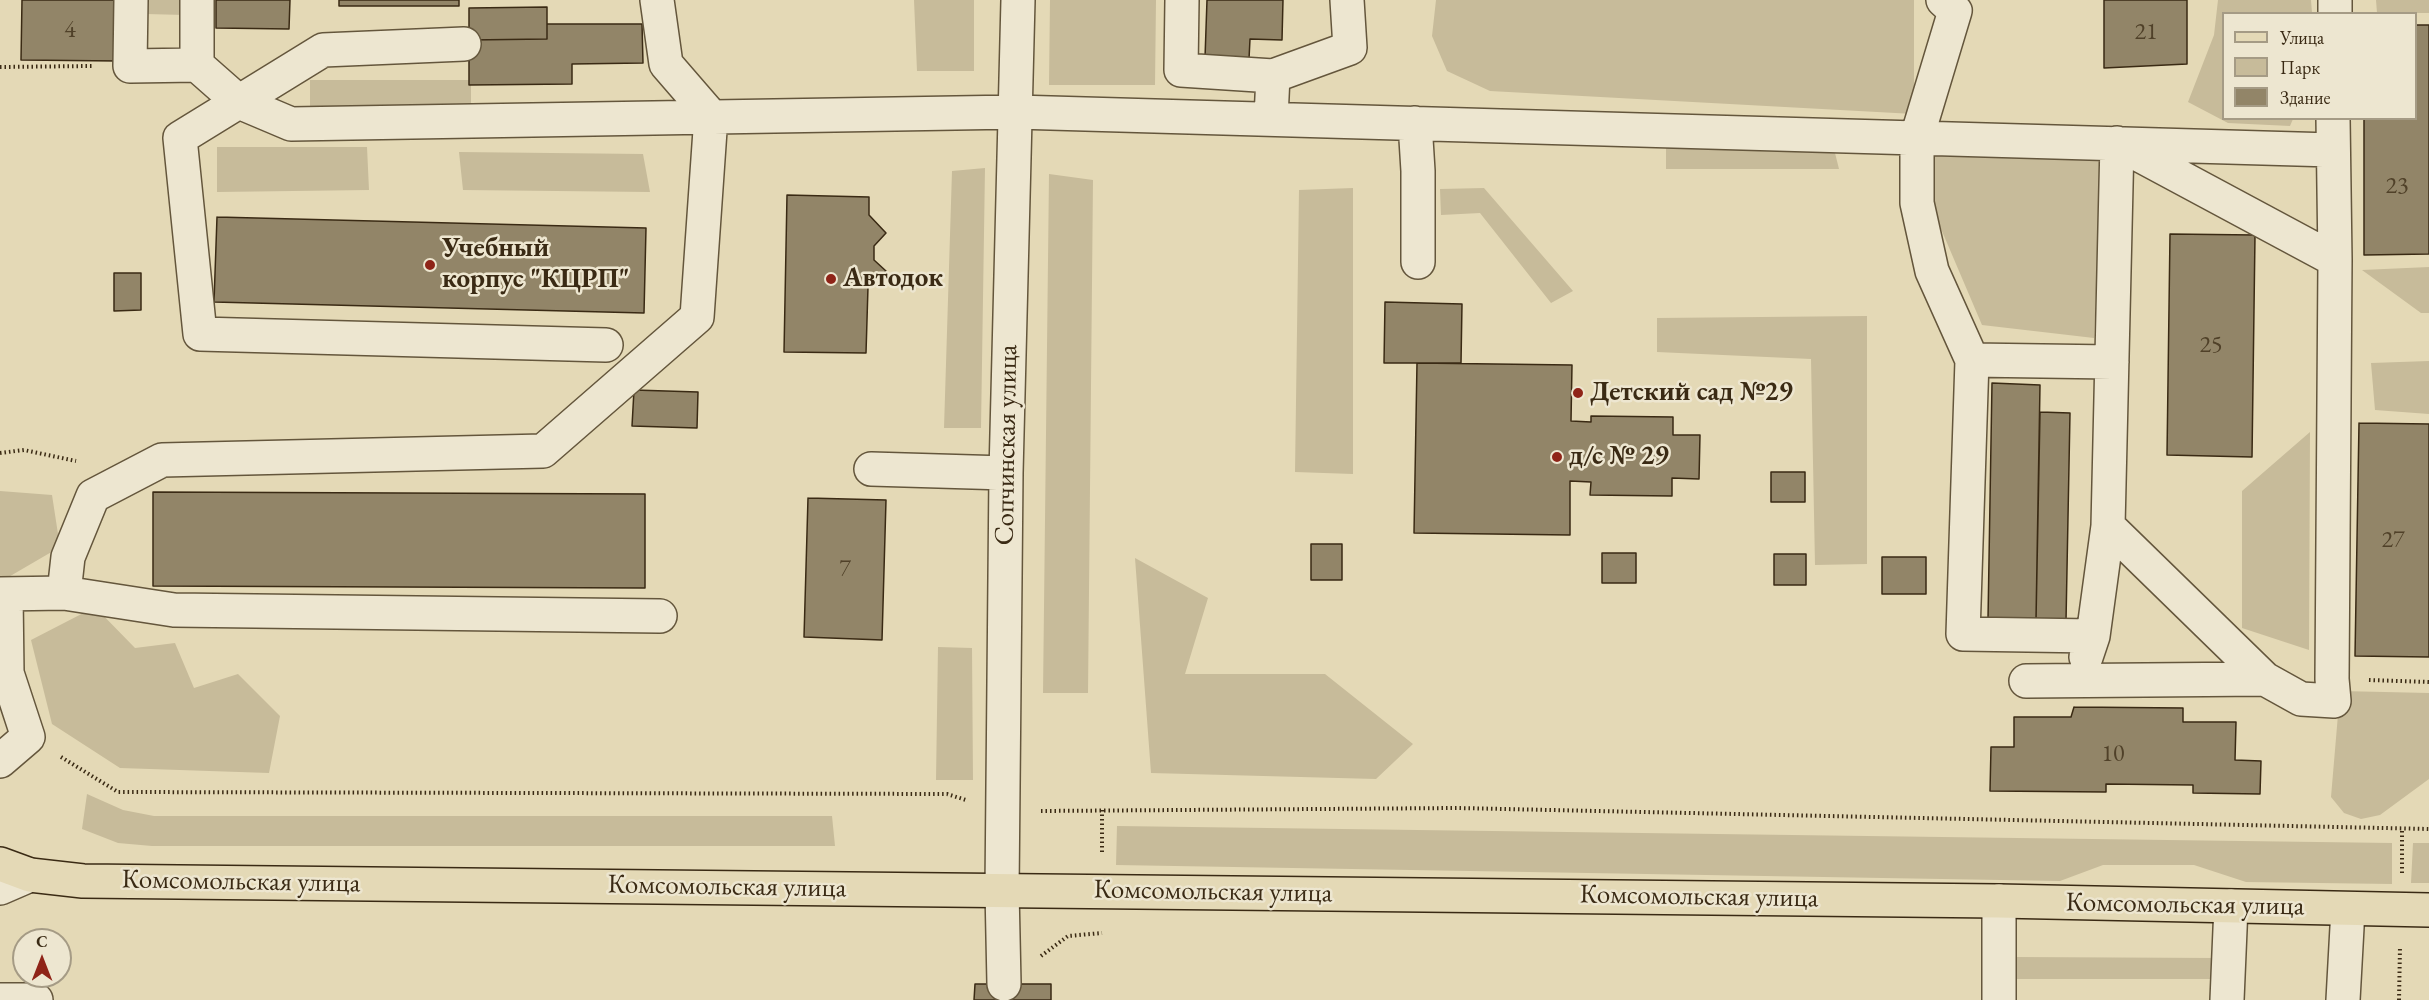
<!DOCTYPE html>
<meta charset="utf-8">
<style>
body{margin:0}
#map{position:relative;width:2429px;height:1000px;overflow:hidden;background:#e4d9b6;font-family:"EB Garamond",serif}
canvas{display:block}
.legend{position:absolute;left:2222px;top:12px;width:195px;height:108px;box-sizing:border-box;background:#ede6d0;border:2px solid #a59b85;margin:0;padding:8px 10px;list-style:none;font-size:18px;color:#3a2a14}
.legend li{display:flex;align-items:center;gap:12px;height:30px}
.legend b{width:30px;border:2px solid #a59b85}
.north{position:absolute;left:12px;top:928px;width:60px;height:60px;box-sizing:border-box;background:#ede6d0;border:2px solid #a59b85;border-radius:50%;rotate:0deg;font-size:16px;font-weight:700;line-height:24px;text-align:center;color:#3a2a14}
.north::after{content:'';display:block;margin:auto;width:21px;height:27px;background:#8f2418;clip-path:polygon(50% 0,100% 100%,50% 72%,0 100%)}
</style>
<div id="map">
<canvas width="2429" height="1000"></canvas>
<ul class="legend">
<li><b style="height:8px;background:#e4d9b6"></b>Улица</li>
<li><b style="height:16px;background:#c7bb9a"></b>Парк</li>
<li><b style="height:16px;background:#928568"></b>Здание</li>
</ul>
<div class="north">С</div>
</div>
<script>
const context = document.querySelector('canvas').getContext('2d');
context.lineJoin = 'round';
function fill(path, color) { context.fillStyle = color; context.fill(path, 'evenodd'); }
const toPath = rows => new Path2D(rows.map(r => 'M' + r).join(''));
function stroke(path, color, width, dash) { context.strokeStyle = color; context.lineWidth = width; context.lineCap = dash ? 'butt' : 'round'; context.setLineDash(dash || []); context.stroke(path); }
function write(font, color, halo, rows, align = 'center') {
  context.font = font + ' "EB Garamond",serif'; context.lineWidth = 5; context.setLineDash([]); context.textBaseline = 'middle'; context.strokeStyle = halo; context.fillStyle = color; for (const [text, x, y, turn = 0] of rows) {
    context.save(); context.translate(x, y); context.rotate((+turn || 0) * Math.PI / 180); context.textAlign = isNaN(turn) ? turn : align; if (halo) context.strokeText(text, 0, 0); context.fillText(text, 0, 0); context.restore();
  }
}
fill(toPath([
 [146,0,185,0,185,15,146,14],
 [914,0,974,0,974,71,917,71],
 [1050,0,1156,0,1155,85,1049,85],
 [1436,0,1914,0,1914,114,1490,91,1447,71,1432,36],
 [2218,0,2311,0,2312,13,2224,14,2224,118,2293,119,2290,126,2228,123,2188,102,2214,35],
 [2376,0,2429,0,2429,13,2377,13],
 [310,80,471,80,471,112,310,112],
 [1666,146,1834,149,1839,169,1666,169],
 [217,147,367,147,369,190,217,192],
 [459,152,643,154,650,192,463,190],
 [1933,152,2102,155,2094,338,1982,325,1930,203],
 [985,168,981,428,944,428,952,171],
 [1049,174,1093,180,1088,693,1043,693],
 [1353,188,1353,474,1295,472,1299,190],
 [1484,188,1573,291,1551,303,1480,213,1441,215,1440,189],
 [2429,267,2429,313,2421,313,2362,270],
 [1867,316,1867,564,1815,565,1811,359,1657,352,1657,318],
 [2429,361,2429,414,2375,410,2371,363],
 [2310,432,2309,650,2242,628,2242,491],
 [0,491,52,495,60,547,0,582],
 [1135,558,1208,598,1185,674,1325,674,1413,744,1376,779,1151,773],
 [95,607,135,648,175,643,194,688,238,674,280,716,269,773,120,768,52,724,31,640],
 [938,647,972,648,973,780,936,780],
 [2340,691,2429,693,2429,779,2380,815,2361,819,2344,813,2331,797],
 [87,794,123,810,154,816,832,816,835,846,152,846,118,843,82,829],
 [1117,826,2392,843,2392,884,2246,882,2194,865,2103,865,2060,881,1116,865],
 [2413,843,2429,843,2429,883,2411,883],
 [2016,957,2216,958,2216,979,2016,979]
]), '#c7bb9a');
const building = toPath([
 [22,0,119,0,118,61,21,60,22,0],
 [216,0,290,0,289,29,216,28,216,0],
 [339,0,459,0,459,6,339,6,339,0],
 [1207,0,1283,0,1282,40,1250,39,1249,59,1205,58,1207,0],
 [2104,0,2187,0,2187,64,2104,68,2104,0],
 [547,7,547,39,469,40,469,8,547,7],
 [547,24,642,24,643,63,572,64,572,84,469,85,469,40,547,39,547,24],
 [2416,25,2429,25,2429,254,2364,255,2364,118,2416,118,2416,25],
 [787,195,869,197,869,215,886,233,874,246,874,260,886,271,868,287,866,353,784,352,787,195],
 [217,217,646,228,644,313,214,302,217,217],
 [2170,234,2255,235,2252,457,2167,455,2170,234],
 [114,273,141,273,141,310,114,311,114,273],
 [1385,302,1462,304,1461,363,1384,363,1385,302],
 [1417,363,1572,365,1571,421,1591,422,1591,416,1673,417,1673,435,1700,435,1699,479,1672,478,1672,496,1590,495,1591,482,1570,481,1570,535,1414,533,1417,363],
 [1992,383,2040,385,2036,620,1988,619,1992,383],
 [634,390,698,392,697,428,632,426,634,390],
 [2040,412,2070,413,2066,621,2036,620,2040,412],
 [2359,423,2429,424,2429,657,2355,656,2359,423],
 [1771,472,1805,472,1805,502,1771,502,1771,472],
 [153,492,645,494,645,588,153,586,153,492],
 [808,498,886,500,882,640,804,637,808,498],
 [1311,544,1342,544,1342,580,1311,580,1311,544],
 [1602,553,1636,553,1636,583,1602,583,1602,553],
 [1774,554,1806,554,1806,585,1774,585,1774,554],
 [1882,557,1926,557,1926,594,1882,594,1882,557],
 [2074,707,2183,708,2183,722,2236,722,2235,760,2261,761,2260,794,2193,793,2193,785,2106,784,2106,792,1990,791,1991,747,2014,747,2014,717,2071,717,2074,707],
 [975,984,1051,984,1051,1000,974,1000,975,984]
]);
fill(building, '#928568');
stroke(building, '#3a2a14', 1.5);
const minor = toPath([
 [131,0,130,66,197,65],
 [197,0,197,65,239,102,291,124,1016,112,2332,150],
 [657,0,666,64,711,116,697,317,543,451,162,460,93,496,68,557,64,593,174,610,660,616],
 [1182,0,1181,70,1273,76],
 [1943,0,1955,11,1917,137,1917,203,1932,271,1972,360,1963,634,2093,636],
 [2335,14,2335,0],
 [464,44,323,50,180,138,200,334,606,345],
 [1271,118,1273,76,1350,48,1347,0],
 [2333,118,2335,260,2332,679,2334,701,2301,699,2265,679,2108,526,2117,143,2335,260],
 [1415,123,1418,171,1418,262],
 [1972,360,2112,362],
 [871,469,1006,473],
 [0,594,64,593],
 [2086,657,2093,636,2108,526],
 [2026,681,2265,679],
 [0,761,28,737,7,673,6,594],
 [0,888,30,875],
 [1004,984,1002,890,1006,473,1018,0],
 [2,1000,36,1000],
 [1999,1000,1999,901],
 [2227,1000,2231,906],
 [2343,1000,2348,909]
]);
const major = toPath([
 [0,864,30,875,83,881,1999,901,2429,910]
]);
stroke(minor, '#64563c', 36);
stroke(major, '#3a2a14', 36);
stroke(toPath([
 [0,67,92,66],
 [0,453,24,450,76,461],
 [2369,680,2429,682],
 [61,757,118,792,947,794,966,800],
 [1102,810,1102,854],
 [1041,811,1458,808,2429,829],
 [2402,873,2402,829],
 [1041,956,1068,936,1102,933],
 [2399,1000,2400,947]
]), '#3a2a14', 4, [1.5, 3]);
stroke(minor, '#ede6d0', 33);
stroke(major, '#e4d9b6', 33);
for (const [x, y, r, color] of [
 [430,265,6,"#8f2418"],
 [831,279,6,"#8f2418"],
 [1578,393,6,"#8f2418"],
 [1557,457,6,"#8f2418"]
]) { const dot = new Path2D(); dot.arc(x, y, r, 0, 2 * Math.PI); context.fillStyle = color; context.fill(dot); stroke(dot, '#ede6d0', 2); }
write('24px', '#504129', null, [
 ["4",70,30],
 ["21",2146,32],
 ["23",2397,186],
 ["25",2211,345],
 ["27",2393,540],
 ["7",845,569],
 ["10",2113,754]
]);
write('bold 27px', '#3a2a14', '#ede6d0', [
 ["Учебный",442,249],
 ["корпус \"КЦРП\"",442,280],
 ["Автодок",843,279],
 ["Детский сад №29",1590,393],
 ["д/с № 29",1569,457]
], 'left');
write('27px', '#3a2a14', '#ede6d0', [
 ["Сопчинская улица",1007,445,-89],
 ["Комсомольская улица",241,882,1],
 ["Комсомольская улица",727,887,1],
 ["Комсомольская улица",1213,892,1],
 ["Комсомольская улица",1699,897,1],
 ["Комсомольская улица",2185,905,1]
]);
</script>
